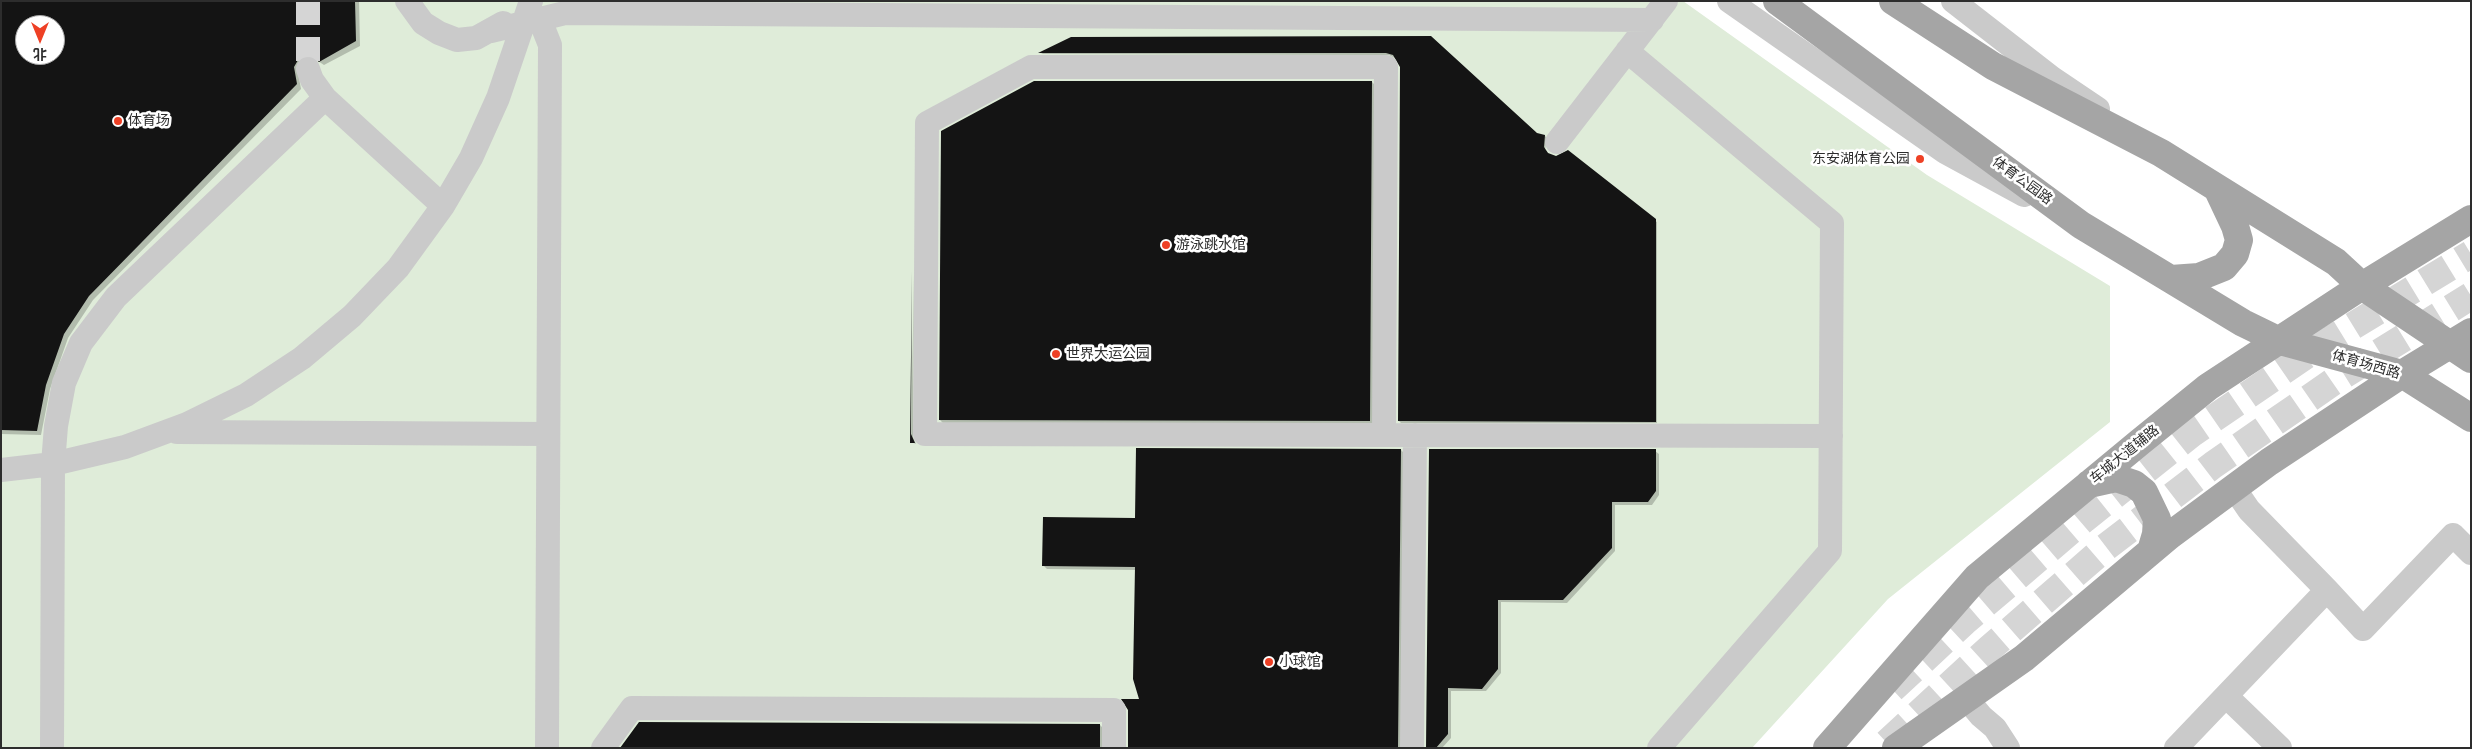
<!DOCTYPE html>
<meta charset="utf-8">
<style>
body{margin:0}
#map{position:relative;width:2472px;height:749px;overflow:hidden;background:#fff;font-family:"Archivo Narrow","Noto Sans SC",sans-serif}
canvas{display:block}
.frame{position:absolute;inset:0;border:2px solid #2d2d2d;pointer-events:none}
.north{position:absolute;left:15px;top:15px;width:50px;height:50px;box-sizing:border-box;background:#fff;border:1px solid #ababab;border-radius:50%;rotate:180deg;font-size:14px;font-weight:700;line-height:20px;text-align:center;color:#2d2d2d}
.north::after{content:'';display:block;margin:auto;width:18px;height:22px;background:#ee4025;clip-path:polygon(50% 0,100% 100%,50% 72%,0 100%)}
</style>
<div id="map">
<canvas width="2472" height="749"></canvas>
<div class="frame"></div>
<div class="north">北</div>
</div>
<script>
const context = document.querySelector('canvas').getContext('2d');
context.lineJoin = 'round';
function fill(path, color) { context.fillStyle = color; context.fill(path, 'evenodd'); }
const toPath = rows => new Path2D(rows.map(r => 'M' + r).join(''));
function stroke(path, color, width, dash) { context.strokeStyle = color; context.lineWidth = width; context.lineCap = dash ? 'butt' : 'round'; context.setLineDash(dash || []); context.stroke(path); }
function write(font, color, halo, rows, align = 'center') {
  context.font = font + ' "Archivo Narrow","Noto Sans SC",sans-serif'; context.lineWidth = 5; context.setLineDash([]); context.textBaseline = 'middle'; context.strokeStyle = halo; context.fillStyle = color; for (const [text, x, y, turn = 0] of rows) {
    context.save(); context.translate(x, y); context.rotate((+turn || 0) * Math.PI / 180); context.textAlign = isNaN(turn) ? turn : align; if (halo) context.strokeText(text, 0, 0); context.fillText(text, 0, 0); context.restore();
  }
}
fill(toPath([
 [1,1,1683,1,1927,175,2110,286,2110,422,1888,599,1752,748,1,748],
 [25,25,55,25,55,55,25,55]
]), '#dfecd9');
fill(toPath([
 [1,1,359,1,360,46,324,65,315,59,302,64,298,72,301,89,93,300,68,338,50,389,41,435,1,434],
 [25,25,55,25,55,55,25,55],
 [1071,38,1430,38,1536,134,1545,136,1547,138,1545,150,1549,154,1657,222,1657,423,1401,423,1399,421,1401,67,1399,60,1389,55,1041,54],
 [1372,82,1375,85,1373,424,943,423,940,420],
 [914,274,913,437,916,444,911,442],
 [1401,450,1404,453,1401,748,1129,748,1141,700,1136,570,1047,569,1044,566,1136,519],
 [1430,450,1655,451,1659,454,1659,495,1652,505,1615,505,1615,551,1567,603,1501,602,1501,673,1486,691,1451,691,1451,738,1442,748,1427,748],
 [1100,725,1103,728,1104,748,620,748]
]), '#0003');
fill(toPath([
 [1,1,355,1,356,41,319,62,310,55,298,60,294,67,297,84,89,296,64,334,46,385,37,431,1,430],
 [25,25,55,25,55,55,25,55],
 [1431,36,1537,133,1545,135,1544,147,1548,153,1556,156,1568,150,1656,219,1656,422,1398,421,1400,67,1393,55,1386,53,1038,53,1071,37],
 [1034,81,1372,81,1370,421,939,420,941,131],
 [912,271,911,434,915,443,910,443],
 [1136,448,1401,449,1398,748,1128,748,1128,710,1121,699,1139,699,1133,679,1135,567,1042,566,1043,517,1135,518],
 [1429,449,1656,449,1656,491,1648,502,1612,502,1612,548,1563,600,1498,600,1498,669,1482,689,1448,688,1448,734,1436,748,1426,748],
 [639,722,1100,724,1100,748,620,748]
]), '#141414');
stroke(toPath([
 [308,1,308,69]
]), '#d5d5d5', 24, [24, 12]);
stroke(toPath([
 [1892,689,1964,622,2084,519,2191,434,2315,349,2471,254],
 [1887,743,1989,649,2106,547,2213,465,2337,379,2471,296]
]), '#d5d5d5', 28, [28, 14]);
stroke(toPath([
 [407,1,423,23,439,33,457,40,476,38,503,23],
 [1729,1,1945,152,2024,195],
 [1953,1,2052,78,2098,109],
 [540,20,550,45,547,748],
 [491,31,565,13,1652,20],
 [1627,51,1832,223,1830,551,1659,748],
 [308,69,312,80,325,98,443,206],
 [1557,142,1666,1],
 [177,432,548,434],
 [1384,435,1386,67,1031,67,927,123,925,434,1831,436],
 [1,470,53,464,125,447,187,424,246,395,302,358,352,316,398,268,443,206,471,158,498,98,531,1],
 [2327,590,2363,629,2453,535,2471,553],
 [2226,696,2280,748],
 [1966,698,1981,716,1995,728,2008,748],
 [52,748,53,464,56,426,64,383,81,343,116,297,325,98],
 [603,748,632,708,1114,710,1114,748],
 [1412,748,1415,435],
 [2176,748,2327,590,2249,510,2234,488]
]), '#cacaca', 24);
stroke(toPath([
 [1777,1,2081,225,2243,323,2280,341,2402,374,2471,418],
 [1893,1,1993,66,2161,153,2336,262,2362,286,2471,359],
 [2171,279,2199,277,2224,267,2235,254,2239,240,2235,226,2218,190],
 [2089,484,2116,478,2134,484,2144,492,2157,519,2156,534,2151,551],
 [1827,748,1977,577,2140,442,2208,387,2362,286,2471,219],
 [1896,748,2024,658,2169,536,2269,462,2402,374,2471,332]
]), '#a5a5a5', 28);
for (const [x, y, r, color] of [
 [118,121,5,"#ee4025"],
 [1920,159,5,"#ee4025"],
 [1166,245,5,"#ee4025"],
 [1056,354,5,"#ee4025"],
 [1269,662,5,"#ee4025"]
]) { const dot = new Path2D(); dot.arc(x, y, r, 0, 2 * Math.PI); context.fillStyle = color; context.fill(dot); stroke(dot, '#fff', 2); }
write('14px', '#2d2d2d', '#fff', [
 ["体育场",128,121],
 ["东安湖体育公园",1910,159,"right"],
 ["游泳跳水馆",1176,245],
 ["世界大运公园",1066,354],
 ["小球馆",1279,662]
], 'left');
write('14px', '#2d2d2d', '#fff', [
 ["体育公园路",2022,181,36],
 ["体育场西路",2366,365,16],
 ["车城大道辅路",2125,455,-39]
]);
</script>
